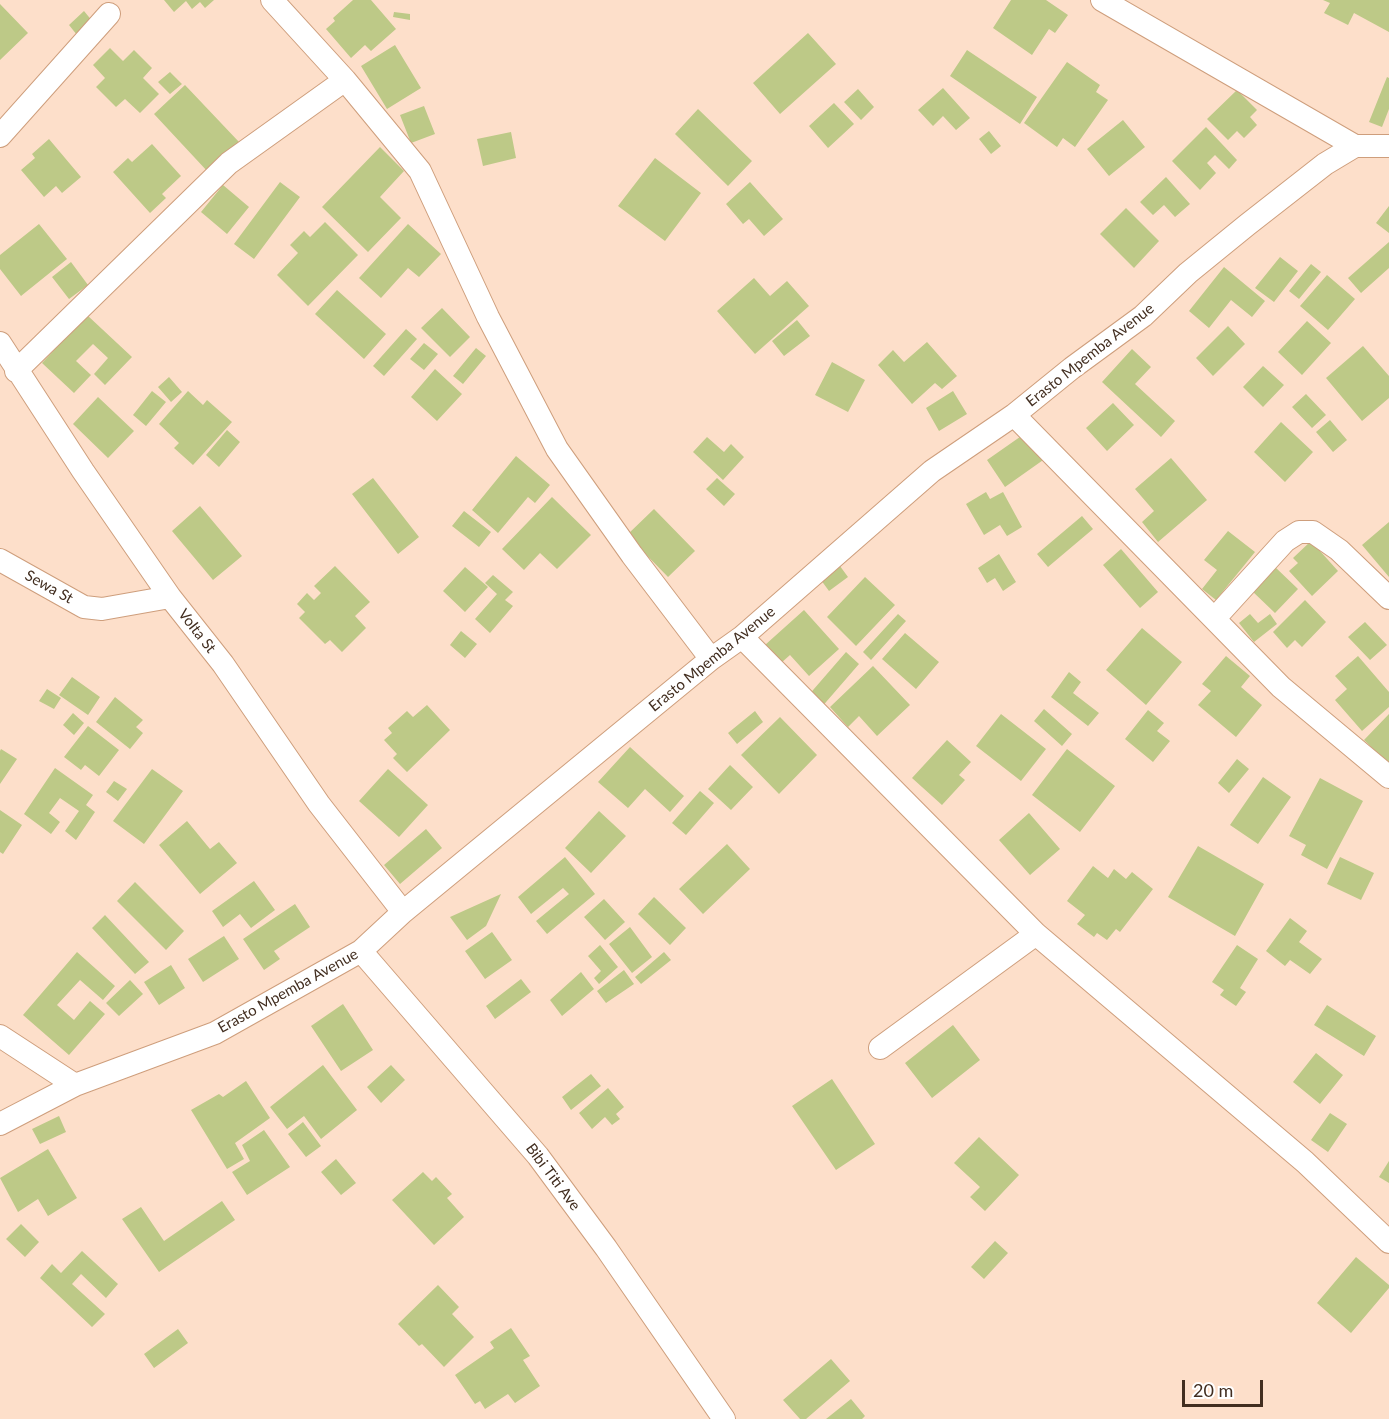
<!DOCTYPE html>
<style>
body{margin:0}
#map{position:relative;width:1389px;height:1419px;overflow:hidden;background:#fddfca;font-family:Lato,sans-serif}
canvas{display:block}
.scale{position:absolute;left:1182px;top:1380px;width:81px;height:27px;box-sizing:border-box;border:3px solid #422e20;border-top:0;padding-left:8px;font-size:18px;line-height:21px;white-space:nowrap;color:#422e20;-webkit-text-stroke:4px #fff;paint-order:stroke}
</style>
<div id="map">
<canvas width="1389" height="1419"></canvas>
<div class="scale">20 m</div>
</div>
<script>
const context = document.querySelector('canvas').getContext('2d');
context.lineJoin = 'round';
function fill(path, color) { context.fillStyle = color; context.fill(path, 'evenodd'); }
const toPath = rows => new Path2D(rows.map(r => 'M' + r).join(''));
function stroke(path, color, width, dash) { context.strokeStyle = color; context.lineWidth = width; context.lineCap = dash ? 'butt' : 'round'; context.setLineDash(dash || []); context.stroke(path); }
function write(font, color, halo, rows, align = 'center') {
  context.font = font + ' Lato,sans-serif'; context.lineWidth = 6; context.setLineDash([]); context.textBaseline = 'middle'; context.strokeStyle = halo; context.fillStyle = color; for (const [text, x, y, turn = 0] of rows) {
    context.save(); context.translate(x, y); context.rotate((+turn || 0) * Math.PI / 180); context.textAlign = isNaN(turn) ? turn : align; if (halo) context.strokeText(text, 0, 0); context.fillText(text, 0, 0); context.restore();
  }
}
fill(toPath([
 [164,0,214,0,205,8,200,2,192,9,186,1,174,12],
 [353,0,371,0,396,29,371,51,365,45,351,58,326,29,335,21,333,18],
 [1011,0,1046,0,1068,15,1055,33,1049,29,1032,55,993,28],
 [1323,0,1389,0,1389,32,1354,13,1348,25,1324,13,1330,3],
 [0,4,28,33,0,60],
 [84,11,93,22,77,35,69,25],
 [394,12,410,14,410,20,393,17],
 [808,33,836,64,780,114,753,83],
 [395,45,421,88,387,109,361,66],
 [110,48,123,61,134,50,152,68,143,78,159,94,140,113,125,99,116,107,96,87,105,78,93,65],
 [967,50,1037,97,1020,124,950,76],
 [1067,62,1100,85,1096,92,1108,100,1075,147,1063,138,1057,147,1024,123],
 [170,72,182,84,170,94,158,82],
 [1387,77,1389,78,1389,109,1382,127,1369,122],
 [185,85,239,142,208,172,154,114],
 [943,88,970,118,956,130,943,116,933,126,918,110],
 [858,89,874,107,861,120,844,102],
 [1237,90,1257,110,1250,117,1257,125,1244,138,1237,131,1228,140,1207,119],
 [834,103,854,124,828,148,809,126],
 [424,106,435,134,411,143,400,115],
 [698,109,752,161,728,186,675,134],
 [1123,120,1145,147,1109,176,1087,149],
 [1206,127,1237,160,1229,169,1215,155,1207,163,1216,173,1200,190,1172,161],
 [989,131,1001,146,991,154,979,139],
 [511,132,516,158,483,166,477,139],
 [49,139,81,177,62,193,56,186,44,197,21,170,35,158,32,154],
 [152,144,181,176,162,194,166,198,150,213,113,172,128,158,132,162],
 [380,147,404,171,380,197,401,218,368,252,322,207],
 [655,158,701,193,665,241,618,206],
 [1166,177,1190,204,1175,217,1164,205,1153,215,1140,202],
 [280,182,300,197,254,259,234,244],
 [750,182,783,219,764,236,749,219,743,224,726,204],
 [223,185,249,207,227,234,201,212],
 [1389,206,1389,233,1376,223],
 [1126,208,1159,241,1134,268,1100,234],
 [325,222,358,255,308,306,277,275,298,253,290,245,304,231,310,237],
 [39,224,67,259,21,296,0,269,0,255],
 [408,224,441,254,419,277,408,268,381,298,359,278],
 [1389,242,1389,268,1361,293,1348,278],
 [1280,257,1298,271,1274,302,1255,288],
 [71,262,88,285,69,299,52,277],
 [1311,264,1321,272,1299,299,1289,291],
 [1224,267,1265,301,1252,317,1231,300,1209,328,1189,311],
 [1327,275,1355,299,1328,330,1300,306],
 [754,278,770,296,787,281,809,306,755,354,717,311],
 [337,290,386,334,364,359,315,314],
 [442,308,470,337,450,357,421,328],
 [87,315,132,357,105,385,94,374,108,358,93,344,76,361,91,375,74,393,42,363],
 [797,320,810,336,784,356,772,341],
 [1307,321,1331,343,1302,375,1278,352],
 [1228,326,1245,344,1213,376,1196,358],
 [406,329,417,339,384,376,373,366],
 [927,342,957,376,942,389,935,383,912,404,878,365,893,350,904,362],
 [424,343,438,354,424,370,410,359],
 [1363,346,1389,376,1389,398,1362,421,1326,378],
 [476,348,486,356,463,384,453,376],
 [1132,349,1151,367,1135,384,1175,421,1161,437,1102,382],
 [832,362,865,380,848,412,815,395],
 [1263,366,1284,385,1263,407,1243,387],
 [435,369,462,394,437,421,411,397],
 [169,377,182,392,171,402,158,387],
 [152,391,166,402,146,426,133,415],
 [188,391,203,405,207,400,232,422,193,465,174,448,179,443,159,424],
 [953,391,967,414,939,431,926,408],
 [1306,394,1326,415,1312,428,1292,407],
 [98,397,134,431,108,458,73,424],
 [1113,403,1134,425,1107,451,1086,428],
 [1330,420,1347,440,1333,452,1316,432],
 [1281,422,1313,452,1285,482,1254,452],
 [227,430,240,442,219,467,206,455],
 [1027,432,1046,458,1005,487,987,460],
 [707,437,724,452,731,444,744,457,723,480,693,452],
 [516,456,550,485,535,503,528,497,498,533,472,510],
 [1171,458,1207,500,1158,542,1142,522,1154,511,1135,489],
 [373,478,419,537,398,554,352,494],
 [717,478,735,494,724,506,706,489],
 [986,492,990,499,1003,492,1022,527,1007,536,1000,525,984,535,966,504],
 [552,497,591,535,557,569,540,553,524,570,502,549],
 [200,506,242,556,213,580,172,531],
 [654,509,695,551,668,577,627,535],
 [464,511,491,532,479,547,452,526],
 [1082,516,1093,529,1048,567,1037,554],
 [1389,522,1389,577,1362,545],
 [1228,531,1255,552,1216,600,1202,589,1217,570,1204,560],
 [1311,541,1338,571,1312,596,1289,571,1298,563,1293,558],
 [1121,549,1158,592,1140,608,1103,565],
 [999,554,1016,582,1003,591,995,578,987,583,978,568],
 [837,562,848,577,829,591,818,576],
 [335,566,370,602,355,616,366,628,342,652,330,640,325,644,299,618,305,612,297,604,307,593,314,600,321,593,314,586],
 [1274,566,1298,589,1275,613,1251,590],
 [465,567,488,587,465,612,443,591],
 [493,575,513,592,505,600,513,606,490,633,475,619,497,594,485,583],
 [865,577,895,605,856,646,827,617],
 [1305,600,1326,622,1302,647,1295,640,1287,648,1273,632],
 [804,610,839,649,809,676,790,655,781,663,765,645],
 [898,614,906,621,871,660,863,652],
 [1250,614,1258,623,1270,614,1277,624,1254,642,1239,623],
 [1365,622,1387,645,1370,660,1348,637],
 [1142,628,1182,662,1146,705,1106,670],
 [461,631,477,644,465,658,450,645],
 [905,633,939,662,916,689,882,659],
 [846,652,859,664,820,709,807,697],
 [1226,656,1250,676,1241,687,1262,705,1236,737,1198,705,1211,691,1202,684],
 [1358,656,1389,692,1389,707,1362,731,1335,700,1347,689,1335,676],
 [873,666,910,705,877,736,859,716,848,727,830,707],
 [1069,672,1081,682,1073,693,1099,713,1088,726,1051,697],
 [72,677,100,697,88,715,59,695],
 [47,689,61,698,54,709,39,701],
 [115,697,143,720,136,727,143,733,130,749,96,722],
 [427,705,450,730,407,772,393,758,397,754,384,740,392,733,388,728,407,711,413,717],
 [1044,709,1072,734,1062,746,1034,721],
 [1148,710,1164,723,1157,731,1170,741,1153,762,1125,739],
 [755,711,763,722,737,744,728,733],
 [73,713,84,723,74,735,63,725],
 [1001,714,1046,749,1021,781,976,746],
 [1389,714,1389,764,1364,740],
 [780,717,817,755,779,794,741,755],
 [88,726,119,750,99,776,85,765,81,770,64,757],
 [947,740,971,762,959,775,965,780,942,805,912,778],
 [630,747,684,796,670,812,645,789,628,808,598,782],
 [1,749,17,759,0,784,0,751],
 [1067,749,1115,786,1080,832,1032,795],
 [1237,759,1249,769,1229,793,1218,783],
 [730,765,753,787,731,810,708,789],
 [55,768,93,795,86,805,95,812,76,840,65,831,79,811,60,798,49,813,60,822,51,834,24,814],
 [152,769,183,791,144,844,113,821],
 [388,769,428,805,399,837,359,801],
 [1263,777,1291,797,1258,844,1230,825],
 [1320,778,1363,801,1327,869,1301,855,1306,845,1289,836],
 [114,781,127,789,118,801,106,792],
 [700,791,714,803,686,835,672,823],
 [0,810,22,825,3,854,0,852],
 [599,811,626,836,591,873,565,848],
 [1029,813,1060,849,1030,875,999,840],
 [187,821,210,849,219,842,237,863,200,894,159,845],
 [426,829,442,848,400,884,384,865],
 [727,844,750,869,703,914,679,889],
 [1198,846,1264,884,1235,936,1168,897],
 [565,857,595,894,547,934,536,921,569,894,563,888,531,914,518,897],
 [1340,857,1374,873,1361,900,1327,884],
 [1093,866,1108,878,1114,869,1126,879,1132,872,1153,889,1120,932,1116,929,1107,940,1097,933,1094,937,1077,924,1085,915,1067,901],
 [254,881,275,910,251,928,240,914,223,927,212,911],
 [135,882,184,931,166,950,117,901],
 [501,894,486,926,467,940,450,917],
 [654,897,686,928,670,945,638,914],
 [604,899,625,922,605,940,584,917],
 [295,904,310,927,274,951,280,959,264,970,243,939],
 [105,915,149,962,135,974,92,928],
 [1290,918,1307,931,1299,942,1322,959,1310,974,1290,960,1285,966,1266,951],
 [630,927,652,957,632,973,609,944],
 [492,932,512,960,485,979,465,951],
 [224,936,239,959,203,982,188,959],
 [600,945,618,967,599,984,594,978,601,971,588,956],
 [1237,945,1258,959,1240,988,1246,992,1236,1006,1220,995,1224,990,1212,982],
 [77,952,115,986,103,1000,80,980,57,1005,74,1020,90,1001,105,1014,69,1055,23,1015],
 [664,952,671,960,641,984,635,977],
 [171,965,185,988,159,1005,144,982],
 [624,970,634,984,606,1003,597,991],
 [581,972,594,989,562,1016,550,1000],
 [521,979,531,992,495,1019,486,1006],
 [130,980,143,994,119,1016,106,1003],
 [343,1004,373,1050,341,1071,311,1026],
 [1327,1005,1376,1036,1364,1056,1314,1025],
 [953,1025,980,1060,932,1098,905,1063],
 [1316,1053,1343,1075,1320,1104,1293,1082],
 [323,1065,357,1110,321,1139,304,1116,287,1129,270,1107],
 [391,1065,405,1080,381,1103,367,1087],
 [591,1074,601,1086,571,1110,562,1097],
 [832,1079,875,1144,836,1170,792,1106],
 [246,1081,270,1118,235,1143,244,1159,227,1169,191,1110,219,1094,223,1097],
 [608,1088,624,1107,616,1114,620,1119,612,1125,605,1117,592,1129,579,1113],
 [1330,1113,1347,1124,1328,1152,1311,1140],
 [59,1116,66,1132,40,1144,32,1129],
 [303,1122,321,1146,306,1157,288,1134],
 [264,1130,290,1167,247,1195,232,1172,250,1161,242,1145],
 [979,1137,1019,1175,985,1211,970,1197,980,1187,954,1163],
 [48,1149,77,1198,48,1216,38,1199,18,1212,0,1178],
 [336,1159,356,1183,341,1195,321,1172],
 [1389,1161,1389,1183,1379,1177],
 [423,1172,432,1181,436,1177,452,1194,447,1198,464,1217,434,1245,392,1200],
 [222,1201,235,1220,159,1272,122,1219,141,1207,164,1241],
 [21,1224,39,1242,25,1257,6,1239],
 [995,1241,1008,1253,984,1279,971,1267],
 [82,1251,118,1284,106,1298,81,1274,72,1284,105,1314,92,1327,40,1278,52,1264,61,1273],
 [1356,1257,1389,1285,1389,1288,1351,1333,1317,1303],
 [438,1285,459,1307,452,1314,474,1337,444,1367,422,1344,419,1346,398,1324],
 [511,1328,530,1356,523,1360,540,1386,515,1403,508,1394,485,1409,480,1401,475,1404,455,1375,494,1348,490,1342],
 [178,1329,188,1343,154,1368,144,1354],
 [831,1359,850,1381,806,1419,800,1419,783,1400],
 [851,1399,865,1416,862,1419,826,1419]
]), '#bdc987');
const minor = toPath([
 [272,0,345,80,420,171,488,317,557,449,632,555,711,659],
 [1102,0,1355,146],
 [0,136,109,14],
 [0,343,83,471,170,597,223,664,319,804,403,912],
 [16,371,229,163,345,80],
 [1014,415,1281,687,1389,777],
 [0,560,84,607,102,609,170,597],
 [1215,618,1285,541,1299,532,1313,532,1339,550,1389,598],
 [742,637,1036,934,1305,1162,1389,1242],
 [361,951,538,1156,606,1248,724,1419],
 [0,1036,75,1085],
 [880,1048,1036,934],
 [0,1124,75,1085,215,1033,361,951,403,912,711,659,742,637,932,471,1014,415,1072,368,1143,316,1188,273,1247,225,1325,164,1355,146,1389,146]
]);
stroke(minor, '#ce9e7c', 24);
stroke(minor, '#fff', 22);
write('15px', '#422e20', '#fff', [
 ["Erasto Mpemba Avenue",1090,355,-38],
 ["Sewa St",49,587,29],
 ["Volta St",197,631,52],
 ["Erasto Mpemba Avenue",712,659,-39],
 ["Erasto Mpemba Avenue",288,991,-29],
 ["Bibi Titi Ave",553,1177,53]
]);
</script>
